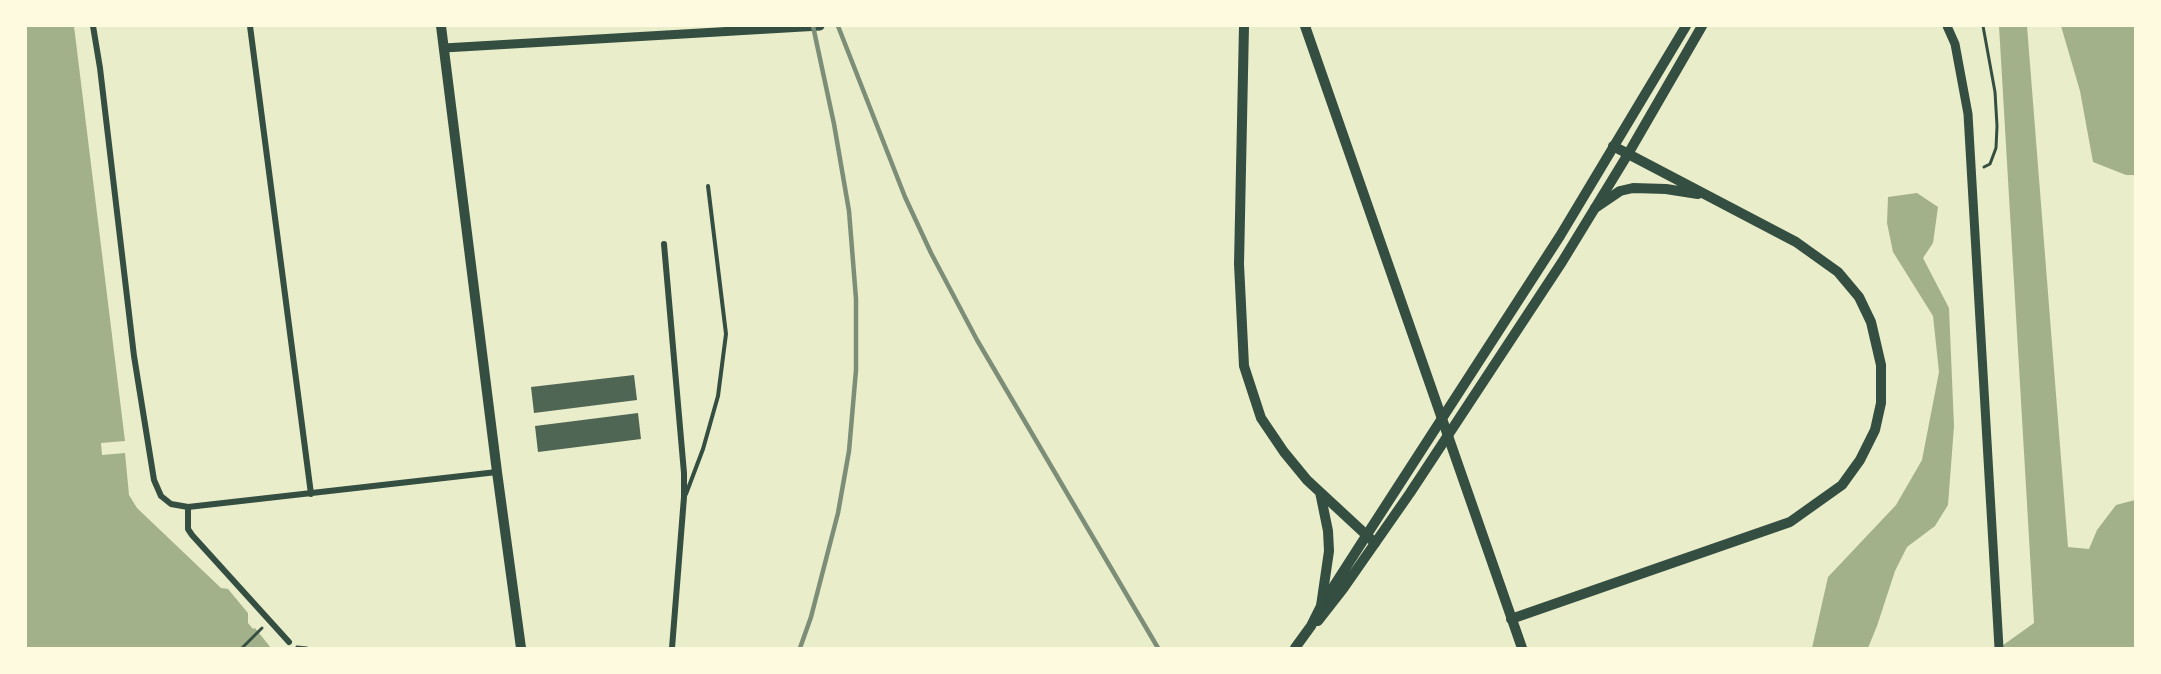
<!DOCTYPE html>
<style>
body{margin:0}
#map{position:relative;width:2161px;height:674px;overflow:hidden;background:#e9edc9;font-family:Karla,sans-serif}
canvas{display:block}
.frame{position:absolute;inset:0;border:27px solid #fefae0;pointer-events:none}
</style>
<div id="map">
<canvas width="2161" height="674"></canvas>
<div class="frame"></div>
</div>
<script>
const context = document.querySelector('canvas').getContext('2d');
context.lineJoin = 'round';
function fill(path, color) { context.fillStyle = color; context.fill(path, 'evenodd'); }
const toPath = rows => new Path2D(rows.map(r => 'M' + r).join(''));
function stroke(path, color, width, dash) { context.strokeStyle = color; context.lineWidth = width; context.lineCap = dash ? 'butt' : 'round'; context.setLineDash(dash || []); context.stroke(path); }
fill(toPath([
 [26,26,74,26,125,441,101,443,102,455,125,453,129,495,137,508,221,588,228,589,248,613,248,623,253,629,255,628,271,648,26,648],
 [1999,26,2027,26,2068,547,2089,549,2097,530,2116,505,2135,500,2136,648,1999,648,2034,623],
 [2061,26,2135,26,2135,175,2126,175,2093,162,2080,91],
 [1917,193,1938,207,1933,243,1923,258,1949,308,1954,426,1948,505,1935,526,1907,547,1895,571,1877,626,1868,648,1812,648,1828,577,1896,505,1922,460,1939,372,1933,316,1893,252,1887,223,1888,197]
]), '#a3b18a');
fill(toPath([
 [634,375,637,400,534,413,531,387],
 [638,413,641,439,538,452,535,426]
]), '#4f6655');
stroke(toPath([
 [1983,26,1995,92,1997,126,1996,148,1990,164,1984,167],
 [297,647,307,648],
 [242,648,262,628]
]), '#344e41', 3);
stroke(toPath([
 [686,494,703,449,718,396,726,334,708,186]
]), '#344e41', 4);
stroke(toPath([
 [93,26,100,68,134,356,154,480,161,496,171,504,188,507,497,472],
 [250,26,311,494],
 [664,244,684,473,684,497,672,648],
 [188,507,188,529,192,535,289,642]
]), '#344e41', 6);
stroke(toPath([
 [1947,26,1955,44,1968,114,1999,648],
 [444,48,820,26]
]), '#344e41', 9);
stroke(toPath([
 [441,26,497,472,521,648],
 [1318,621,1343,589,1410,493,1562,262,1628,154,1702,26],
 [1295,648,1311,626,1321,606,1366,536,1560,236,1686,26]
]), '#344e41', 10);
stroke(toPath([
 [1244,26,1239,264,1244,366,1261,418,1284,452,1307,480,1375,543],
 [1305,26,1522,648],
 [1595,208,1620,191,1633,188,1666,189,1698,194],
 [1320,492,1328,531,1329,551,1321,606],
 [1511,619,1790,522,1842,485,1860,460,1875,430,1881,403,1881,365,1871,322,1859,297,1838,272,1796,242,1613,146]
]), '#344e41', 10);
stroke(toPath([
 [838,26,905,197,931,253,977,340,1158,648],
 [800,648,811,617,838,513,849,451,856,370,856,299,849,211,834,124,813,26]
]), '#7c8e77', 4.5);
</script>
